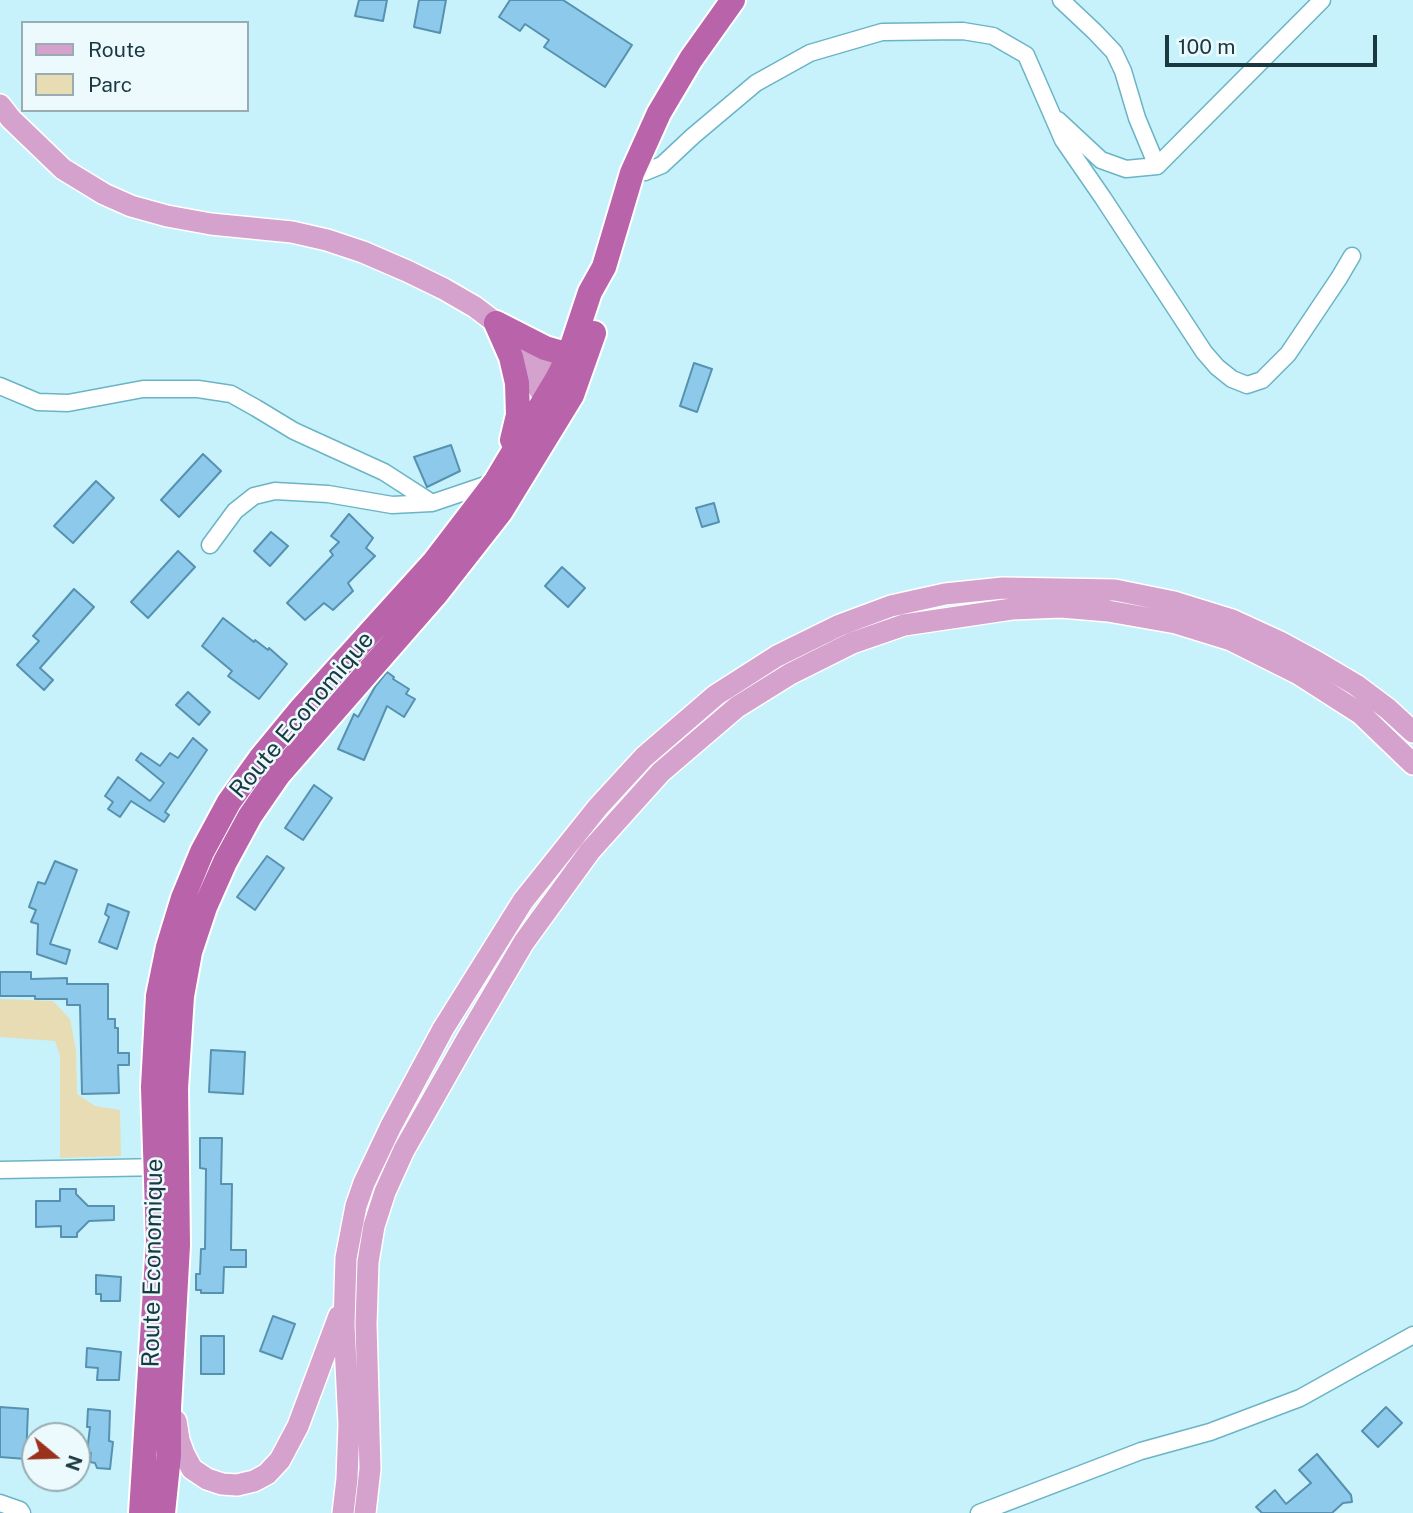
<!DOCTYPE html>
<style>
body{margin:0}
#map{position:relative;width:1413px;height:1513px;overflow:hidden;background:#c7f2fc;font-family:"Public Sans",sans-serif}
canvas{display:block}
.legend{position:absolute;left:21px;top:21px;width:228px;height:91px;box-sizing:border-box;background:#ecfafd;border:2px solid #98acb1;margin:0;padding:9px 12px;list-style:none;font-size:21px;color:#19383f}
.legend li{display:flex;align-items:center;gap:14px;height:35px}
.legend b{width:35px;border:2px solid #98acb1}
.north{position:absolute;left:21px;top:1422px;width:70px;height:70px;box-sizing:border-box;background:#ecfafd;border:2px solid #98acb1;border-radius:50%;rotate:109deg;font-size:19px;font-weight:700;line-height:28px;text-align:center;color:#19383f}
.north::after{content:'';display:block;margin:auto;width:24px;height:32px;background:#9a311c;clip-path:polygon(50% 0,100% 100%,50% 72%,0 100%)}
.scale{position:absolute;left:1165px;top:35px;width:212px;height:32px;box-sizing:border-box;border:4px solid #19383f;border-top:0;padding-left:9px;font-size:21px;line-height:24px;white-space:nowrap;color:#19383f;-webkit-text-stroke:5px #ecfafd;paint-order:stroke}
</style>
<div id="map">
<canvas width="1413" height="1513"></canvas>
<ul class="legend">
<li><b style="height:9px;background:#d5a1cd"></b>Route</li>
<li><b style="height:19px;background:#e8dcb4"></b>Parc</li>
</ul>
<div class="north">N</div>
<div class="scale">100 m</div>
</div>
<script>
const context = document.querySelector('canvas').getContext('2d');
context.lineJoin = 'round';
function fill(path, color) { context.fillStyle = color; context.fill(path, 'evenodd'); }
const toPath = rows => new Path2D(rows.map(r => 'M' + r).join(''));
function stroke(path, color, width, dash) { context.strokeStyle = color; context.lineWidth = width; context.lineCap = dash ? 'butt' : 'round'; context.setLineDash(dash || []); context.stroke(path); }
function write(font, color, halo, rows, align = 'center') {
  context.font = font + ' "Public Sans",sans-serif'; context.lineWidth = 5; context.setLineDash([]); context.textBaseline = 'middle'; context.strokeStyle = halo; context.fillStyle = color; for (const [text, x, y, turn = 0] of rows) {
    context.save(); context.translate(x, y); context.rotate((+turn || 0) * Math.PI / 180); context.textAlign = isNaN(turn) ? turn : align; if (halo) context.strokeText(text, 0, 0); context.fillText(text, 0, 0); context.restore();
  }
}
fill(toPath([
 [0,999,53,1001,70,1019,76,1050,77,1094,95,1106,120,1110,121,1156,60,1158,60,1056,55,1041,0,1037]
]), '#e8dcb4');
const building = toPath([
 [359,0,387,0,383,21,355,16,359,0],
 [419,0,446,0,440,33,414,27,419,0],
 [510,0,563,0,632,45,605,87,544,47,549,40,525,24,520,31,499,17,510,0],
 [694,363,712,369,697,412,680,406,694,363],
 [451,445,460,471,427,487,414,457,451,445],
 [203,454,221,471,179,517,161,500,203,454],
 [96,481,114,498,73,543,54,526,96,481],
 [714,503,719,522,702,527,696,508,714,503],
 [349,514,373,538,366,548,375,556,348,583,353,591,333,610,324,603,305,620,287,603,333,555,330,551,339,542,331,536,349,514],
 [271,532,288,546,270,566,254,551,271,532],
 [178,551,195,567,148,618,131,602,178,551],
 [562,567,585,588,568,607,545,586,562,567],
 [74,589,94,607,40,668,53,680,44,690,17,665,39,641,33,636,74,589],
 [223,618,254,642,255,640,268,650,269,648,287,664,259,699,228,676,232,671,202,646,223,618],
 [387,672,394,677,393,679,409,689,406,694,415,699,404,717,387,706,364,760,338,749,354,714,358,717,375,687,387,672],
 [188,692,210,712,199,725,176,705,188,692],
 [193,738,207,750,165,812,169,815,164,822,131,801,120,817,108,809,113,802,105,796,118,777,150,801,164,783,136,760,141,753,160,766,170,753,178,758,193,738],
 [314,785,332,798,303,840,285,828,314,785],
 [267,856,284,868,255,910,237,897,267,856],
 [55,861,77,870,50,944,70,950,66,964,37,954,38,924,31,922,36,910,29,907,38,882,45,884,55,861],
 [108,904,129,912,117,949,99,942,109,917,105,914,108,904],
 [0,972,31,972,31,979,67,978,67,984,108,984,108,1019,115,1019,115,1028,118,1028,118,1053,129,1053,129,1065,118,1065,119,1093,82,1094,80,1005,67,1005,67,999,35,999,35,996,0,996,0,972],
 [211,1050,245,1052,243,1094,209,1092,211,1050],
 [200,1138,222,1138,221,1184,232,1184,231,1250,246,1250,246,1267,224,1267,223,1293,201,1293,201,1290,196,1290,196,1274,200,1274,201,1249,205,1249,206,1169,200,1168,200,1138],
 [60,1189,76,1189,76,1194,88,1206,114,1206,114,1220,89,1221,77,1233,77,1237,61,1237,61,1226,36,1227,36,1201,60,1201,60,1189],
 [96,1275,121,1277,120,1301,101,1301,101,1294,96,1294,96,1275],
 [273,1316,295,1324,282,1359,260,1351,273,1316],
 [201,1336,224,1336,224,1374,201,1374,201,1336],
 [87,1348,121,1352,119,1380,97,1380,98,1368,86,1367,87,1348],
 [0,1407,28,1409,26,1459,0,1457,0,1407],
 [1386,1407,1402,1423,1378,1447,1362,1431,1386,1407],
 [88,1409,110,1411,109,1441,113,1442,110,1469,97,1468,95,1463,90,1462,91,1453,87,1452,90,1427,87,1427,88,1409],
 [1317,1454,1351,1495,1352,1502,1343,1503,1332,1513,1262,1513,1256,1507,1275,1490,1286,1504,1311,1483,1299,1470,1317,1454]
]);
fill(building, '#8dc9ea');
stroke(building, '#5791b0', 2);
const minor = toPath([
 [1061,0,1095,32,1114,52,1123,71,1137,118,1157,166],
 [1058,120,1101,160,1126,169,1157,166,1322,0],
 [632,173,645,172,662,165,693,136,756,83,810,53,882,32,963,31,993,36,1026,55,1063,140,1103,198,1204,352,1217,367,1232,379,1247,385,1262,380,1288,354,1339,278,1352,256],
 [0,386,38,402,68,403,143,389,198,389,231,394,256,408,294,431,384,472,432,503],
 [210,545,235,511,254,496,275,491,328,494,392,505,432,503,494,482],
 [0,1170,164,1167],
 [0,1503,20,1510,22,1513],
 [979,1513,1141,1451,1210,1432,1300,1398,1413,1335]
]);
const major = toPath([
 [0,105,11,119,63,169,104,194,131,206,167,216,211,224,292,232,327,240,363,252,407,271,444,289,475,307,496,323,527,348,566,388],
 [512,349,545,398,556,410],
 [176,1421,179,1440,184,1454,192,1469,207,1479,222,1484,237,1485,254,1481,267,1474,280,1460,298,1426,339,1316],
 [343,1513,347,1479,349,1424,344,1325,346,1258,356,1206,364,1183,391,1126,443,1029,523,901,598,807,644,757,716,695,777,656,840,625,891,606,945,594,1003,588,1115,590,1174,602,1232,620,1280,642,1317,662,1356,685,1388,709,1413,732],
 [365,1513,370,1469,366,1324,368,1262,374,1226,385,1192,404,1150,467,1039,524,942,590,851,661,772,737,707,790,674,852,643,904,625,1012,609,1061,607,1108,611,1176,623,1231,640,1297,673,1361,714,1413,764]
]);
const highway = toPath([
 [496,323,511,357,517,383,518,415,512,440],
 [496,323,545,348,569,355],
 [141,1513,158,1242,153,1087,158,996,168,947,183,898,202,852,229,802,260,759,302,708,434,562,496,481,557,379,569,355,590,292,604,267,632,173,659,113,691,59,733,0],
 [163,1513,169,1455,169,1408,178,1245,176,1088,182,996,190,952,205,907,225,862,250,816,279,774,436,594,501,511,572,395,594,333]
]);
stroke(minor, '#6bb4c5', 19);
stroke(major, '#fff', 24);
stroke(highway, '#fff', 28);
stroke(minor, '#fff', 16);
stroke(major, '#d5a1cd', 21);
stroke(highway, '#b963ab', 24);
write('24px', '#19383f', '#ecfafd', [
 ["Route Economique",302,715,-50],
 ["Route Economique",153,1263,-89]
]);
</script>
